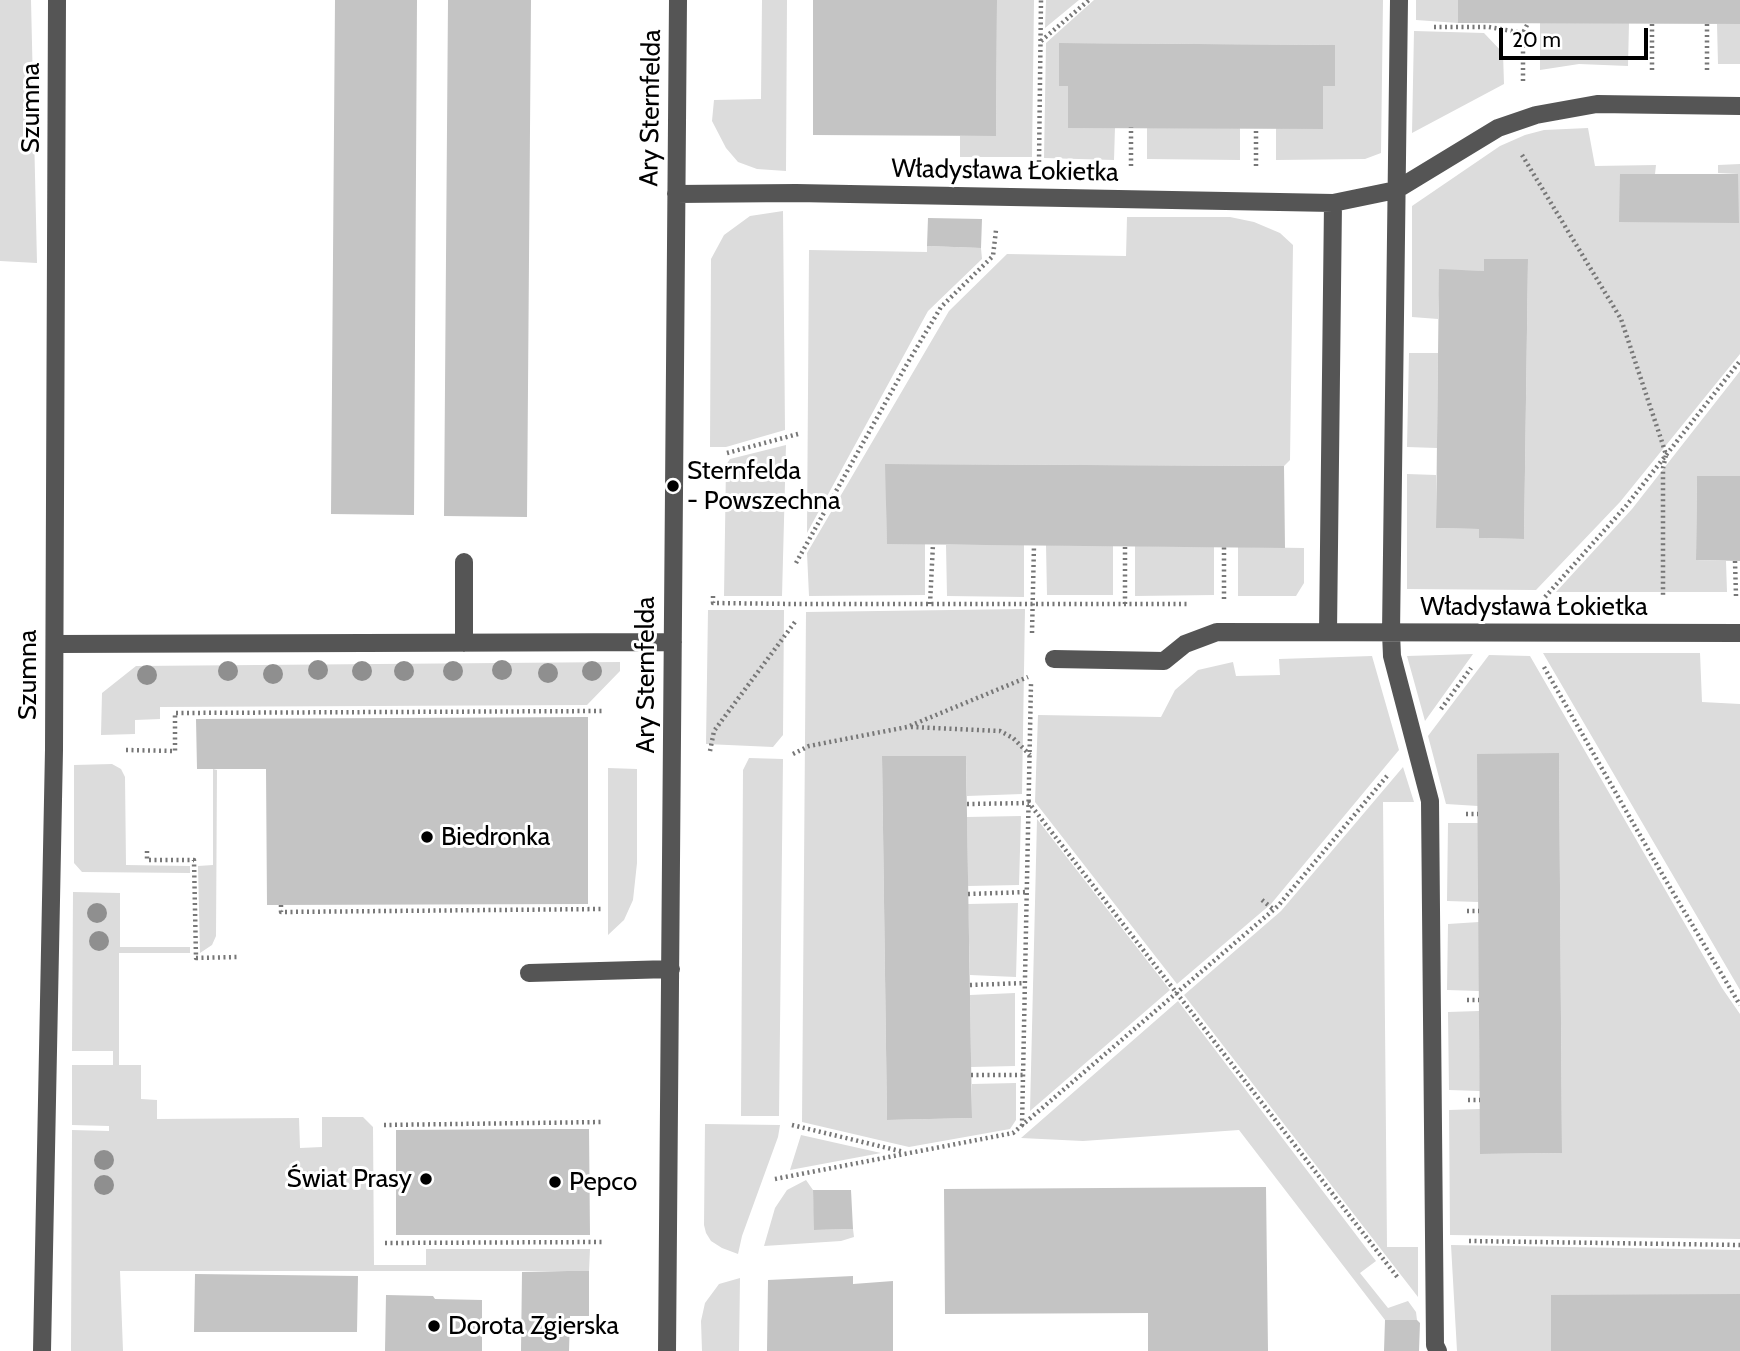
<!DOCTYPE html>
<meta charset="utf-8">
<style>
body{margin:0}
#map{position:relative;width:1740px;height:1351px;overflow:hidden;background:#fff;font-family:Cabin,sans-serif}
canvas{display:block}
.scale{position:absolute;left:1499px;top:28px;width:149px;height:32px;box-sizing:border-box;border:4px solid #000;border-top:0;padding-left:9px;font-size:21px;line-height:24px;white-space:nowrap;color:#000;-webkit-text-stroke:5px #fff;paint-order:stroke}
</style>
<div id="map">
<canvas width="1740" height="1351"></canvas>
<div class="scale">20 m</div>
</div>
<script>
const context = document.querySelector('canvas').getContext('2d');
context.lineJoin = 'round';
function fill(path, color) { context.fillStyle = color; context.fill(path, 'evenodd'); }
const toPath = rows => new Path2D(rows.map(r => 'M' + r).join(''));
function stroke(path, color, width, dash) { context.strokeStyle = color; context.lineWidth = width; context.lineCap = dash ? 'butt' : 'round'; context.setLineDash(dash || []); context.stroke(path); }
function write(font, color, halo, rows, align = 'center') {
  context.font = font + ' Cabin,sans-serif'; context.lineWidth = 6; context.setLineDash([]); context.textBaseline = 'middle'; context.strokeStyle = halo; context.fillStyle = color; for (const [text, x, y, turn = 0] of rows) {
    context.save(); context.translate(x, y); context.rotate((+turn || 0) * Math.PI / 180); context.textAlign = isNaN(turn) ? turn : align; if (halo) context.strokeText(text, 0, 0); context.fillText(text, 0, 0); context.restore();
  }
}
fill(toPath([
 [0,0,31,0,37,263,0,261],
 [762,0,787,0,786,171,757,169,738,162,726,148,712,121,714,100,761,99],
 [997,0,1034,0,1032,157,960,157,960,136,996,136],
 [1046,0,1079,0,1045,28],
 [1094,0,1383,0,1381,153,1365,159,1276,160,1276,128,1323,129,1323,86,1335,85,1335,45,1059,43,1059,85,1068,86,1068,127,1115,127,1114,160,1044,158,1046,43],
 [1416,0,1458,0,1458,23,1416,20],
 [1540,23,1629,23,1628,66,1579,64,1540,70],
 [1717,24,1740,24,1740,64,1718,64],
 [1414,31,1484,33,1503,53,1504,84,1412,133],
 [1147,127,1240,128,1240,160,1147,159],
 [1588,128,1595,166,1656,165,1655,174,1738,174,1718,173,1718,165,1740,164,1740,354,1620,502,1536,590,1407,589,1407,474,1436,475,1436,528,1479,529,1479,538,1524,539,1528,260,1485,259,1484,271,1440,270,1438,319,1412,317,1412,206,1500,146,1525,135,1544,130],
 [783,211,785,430,726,447,710,447,711,259,724,235,750,216],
 [1127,217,1230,217,1254,222,1280,233,1293,245,1290,460,1284,466,886,464,887,543,925,544,925,595,809,596,807,553,949,311,1007,254,1126,256],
 [927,246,981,248,982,259,928,311,807,533,809,250,927,252],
 [1409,353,1438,353,1437,448,1407,447],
 [1740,371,1740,476,1697,476,1696,560,1726,561,1727,592,1556,592,1632,509],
 [786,445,782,596,724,596,726,465,730,459],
 [946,545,1024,545,1024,597,947,596],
 [1046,545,1113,546,1113,595,1047,595],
 [1135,546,1214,547,1214,595,1135,596],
 [1238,547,1304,548,1304,583,1296,596,1238,596],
 [1025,609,1022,794,967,796,966,757,882,757,887,1120,972,1118,972,1084,1016,1083,1016,1120,1010,1129,909,1147,802,1122,806,612],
 [708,610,784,610,783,735,773,747,706,744],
 [1543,653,1700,653,1702,702,1740,704,1740,990],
 [1473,654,1425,721,1407,656],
 [1489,655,1530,656,1722,988,1740,1014,1740,1239,1450,1235,1449,1110,1480,1109,1480,1154,1562,1153,1559,754,1478,754,1478,806,1446,804,1428,736],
 [1372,656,1399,750,1271,904,1177,984,1035,802,1038,715,1161,717,1175,690,1198,670,1233,662,1236,676,1280,675,1279,659],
 [620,662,620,671,587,705,160,707,160,719,135,720,135,734,101,735,102,693,136,666],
 [749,758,783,759,779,1116,741,1116,743,770],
 [112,764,121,769,125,777,126,865,190,866,190,873,82,872,74,863,74,765],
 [1403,767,1414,802,1383,802,1387,1247,1418,1247,1418,1297,1184,995,1281,911],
 [608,768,637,769,637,863,633,900,624,920,608,935],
 [213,769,217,770,216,936,212,945,200,953,198,866,213,865],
 [1021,816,1019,885,968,886,967,817],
 [1037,819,1170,990,1030,1111],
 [1448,823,1478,823,1479,902,1447,901],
 [73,892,120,893,120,947,190,947,190,953,119,953,119,1065,141,1065,141,1099,157,1100,157,1119,299,1118,300,1148,322,1147,322,1117,363,1117,373,1127,374,1265,426,1265,426,1249,590,1249,589,1271,120,1271,123,1351,71,1351,72,1130,109,1131,109,1126,72,1125,72,1065,113,1065,113,1051,72,1051],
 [1018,903,1016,977,970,975,968,904],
 [1479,922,1479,991,1447,990,1448,924],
 [1015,993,1015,1066,971,1067,970,995],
 [1178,1001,1376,1261,1360,1273,1388,1308,1408,1301,1416,1312,1417,1320,1385,1320,1239,1130,1083,1141,1021,1138],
 [1479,1011,1480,1091,1449,1090,1448,1012],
 [705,1124,780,1125,778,1137,742,1236,738,1254,722,1248,711,1241,706,1233,704,1225],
 [801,1135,881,1153,790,1170],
 [806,1180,813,1190,815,1230,853,1229,854,1237,841,1241,764,1246,775,1208,787,1190],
 [1451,1245,1740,1250,1740,1294,1551,1351,1457,1351],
 [740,1278,739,1351,702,1351,701,1321,705,1303,719,1284]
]), '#dcdcdc');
fill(toPath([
 [335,0,417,0,414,515,331,514],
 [448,0,531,0,527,517,444,516],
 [813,0,997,0,996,136,813,135],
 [1458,0,1740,0,1740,24,1458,23],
 [1059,43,1335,45,1335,86,1323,86,1323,129,1068,128,1068,86,1059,86],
 [1620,174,1738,174,1739,223,1619,222],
 [928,218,982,219,981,248,927,246],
 [1484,259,1528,259,1524,539,1479,538,1479,529,1436,528,1439,269,1484,271],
 [885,464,1284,466,1285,548,887,544],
 [1697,476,1740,476,1740,561,1696,560],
 [588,717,588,904,267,905,266,769,197,769,196,719],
 [1559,753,1562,1153,1480,1154,1477,754],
 [882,756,966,756,972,1118,887,1120],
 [551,1129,589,1129,590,1235,396,1235,396,1130],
 [1266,1187,1268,1351,1148,1351,1148,1313,945,1314,944,1189],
 [813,1190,851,1190,853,1229,814,1230],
 [568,1271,589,1271,589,1316,570,1316,569,1351,521,1351,522,1272],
 [195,1274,358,1276,357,1332,194,1332],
 [853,1276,853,1284,893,1281,893,1351,767,1351,768,1280],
 [1740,1294,1740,1351,1551,1351,1551,1295],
 [386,1295,433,1296,435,1299,482,1300,482,1351,385,1351],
 [1385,1320,1417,1320,1420,1323,1419,1351,1384,1351]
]), '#c4c4c4');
stroke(toPath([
 [1434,27,1489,27,1523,33],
 [1041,41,1089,0],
 [1652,70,1652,23],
 [1707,70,1707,24],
 [1523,81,1523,33,1528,23],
 [1522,155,1621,319,1663,445,1666,455,1663,468,1663,597],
 [1039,162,1041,0],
 [1131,166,1131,127],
 [1256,166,1256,129],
 [727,453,798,434],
 [1735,561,1736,596],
 [796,563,907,364,941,307,993,256,996,230],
 [713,596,713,603,795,604,1188,604],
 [1545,597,1626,506,1740,361],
 [1224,599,1224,547],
 [930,604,933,544],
 [1125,604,1125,546],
 [1032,633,1034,545],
 [1544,667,1665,879,1740,1005],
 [1441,709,1471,668],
 [911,727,1000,731,1013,738,1030,755],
 [126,750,175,751,175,713,602,711],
 [710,751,714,731,795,622],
 [793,754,809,746,907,727,1028,677],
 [967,804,1029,803,1398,1278],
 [1466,814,1478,814],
 [147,851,147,860,194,860,196,958,239,957],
 [968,894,1027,892],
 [1262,900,1273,909],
 [281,905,281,912,602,909],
 [1467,911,1479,911],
 [970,985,1025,983],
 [1467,1000,1479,1000],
 [971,1075,1023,1075],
 [1468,1100,1480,1100],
 [384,1125,603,1122],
 [792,1125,904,1152],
 [1022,1126,1031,683],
 [775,1179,1013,1133,1278,906,1387,776],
 [1469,1241,1740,1245],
 [385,1243,604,1242]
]), '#777', 4.5, [2, 3.5]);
stroke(toPath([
 [1399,0,1391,633,1392,656,1430,801,1435,1345,1438,1351],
 [676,194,796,193,1333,203],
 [464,562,464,643],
 [1328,632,1333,203,1396,190,1498,128,1536,115,1597,104,1740,106],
 [55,644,673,642],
 [1054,659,1164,661,1185,644,1217,632,1740,633],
 [529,973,671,969],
 [42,1351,54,750,57,0],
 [667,1351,678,0]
]), '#555', 18);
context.fillStyle = '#8f8f8f';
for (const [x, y] of [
 [318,670],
 [502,670],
 [228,671],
 [362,671],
 [404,671],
 [453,671],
 [592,671],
 [548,673],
 [273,674],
 [147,675],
 [97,913],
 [99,941],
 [104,1160],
 [104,1185]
]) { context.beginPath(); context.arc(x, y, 10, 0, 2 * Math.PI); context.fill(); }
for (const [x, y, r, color] of [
 [673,486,7,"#000"],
 [427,837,7,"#000"],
 [426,1179,7,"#000"],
 [555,1182,7,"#000"],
 [434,1326,7,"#000"]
]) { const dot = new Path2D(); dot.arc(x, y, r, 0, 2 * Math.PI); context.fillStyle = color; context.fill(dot); stroke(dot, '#fff', 2.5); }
write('26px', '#000', '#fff', [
 ["Szumna",31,108,-90],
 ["Ary Sternfelda",651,108,-89],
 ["Władysława Łokietka",1005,171,1],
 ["Władysława Łokietka",1534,607],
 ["Szumna",28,675,-90],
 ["Ary Sternfelda",646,675,-90]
]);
write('26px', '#000', '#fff', [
 ["Sternfelda",687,471],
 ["- Powszechna",687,501],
 ["Biedronka",441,837],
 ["Świat Prasy",412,1179,"right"],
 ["Pepco",569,1182],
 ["Dorota Zgierska",448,1326]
], 'left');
</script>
